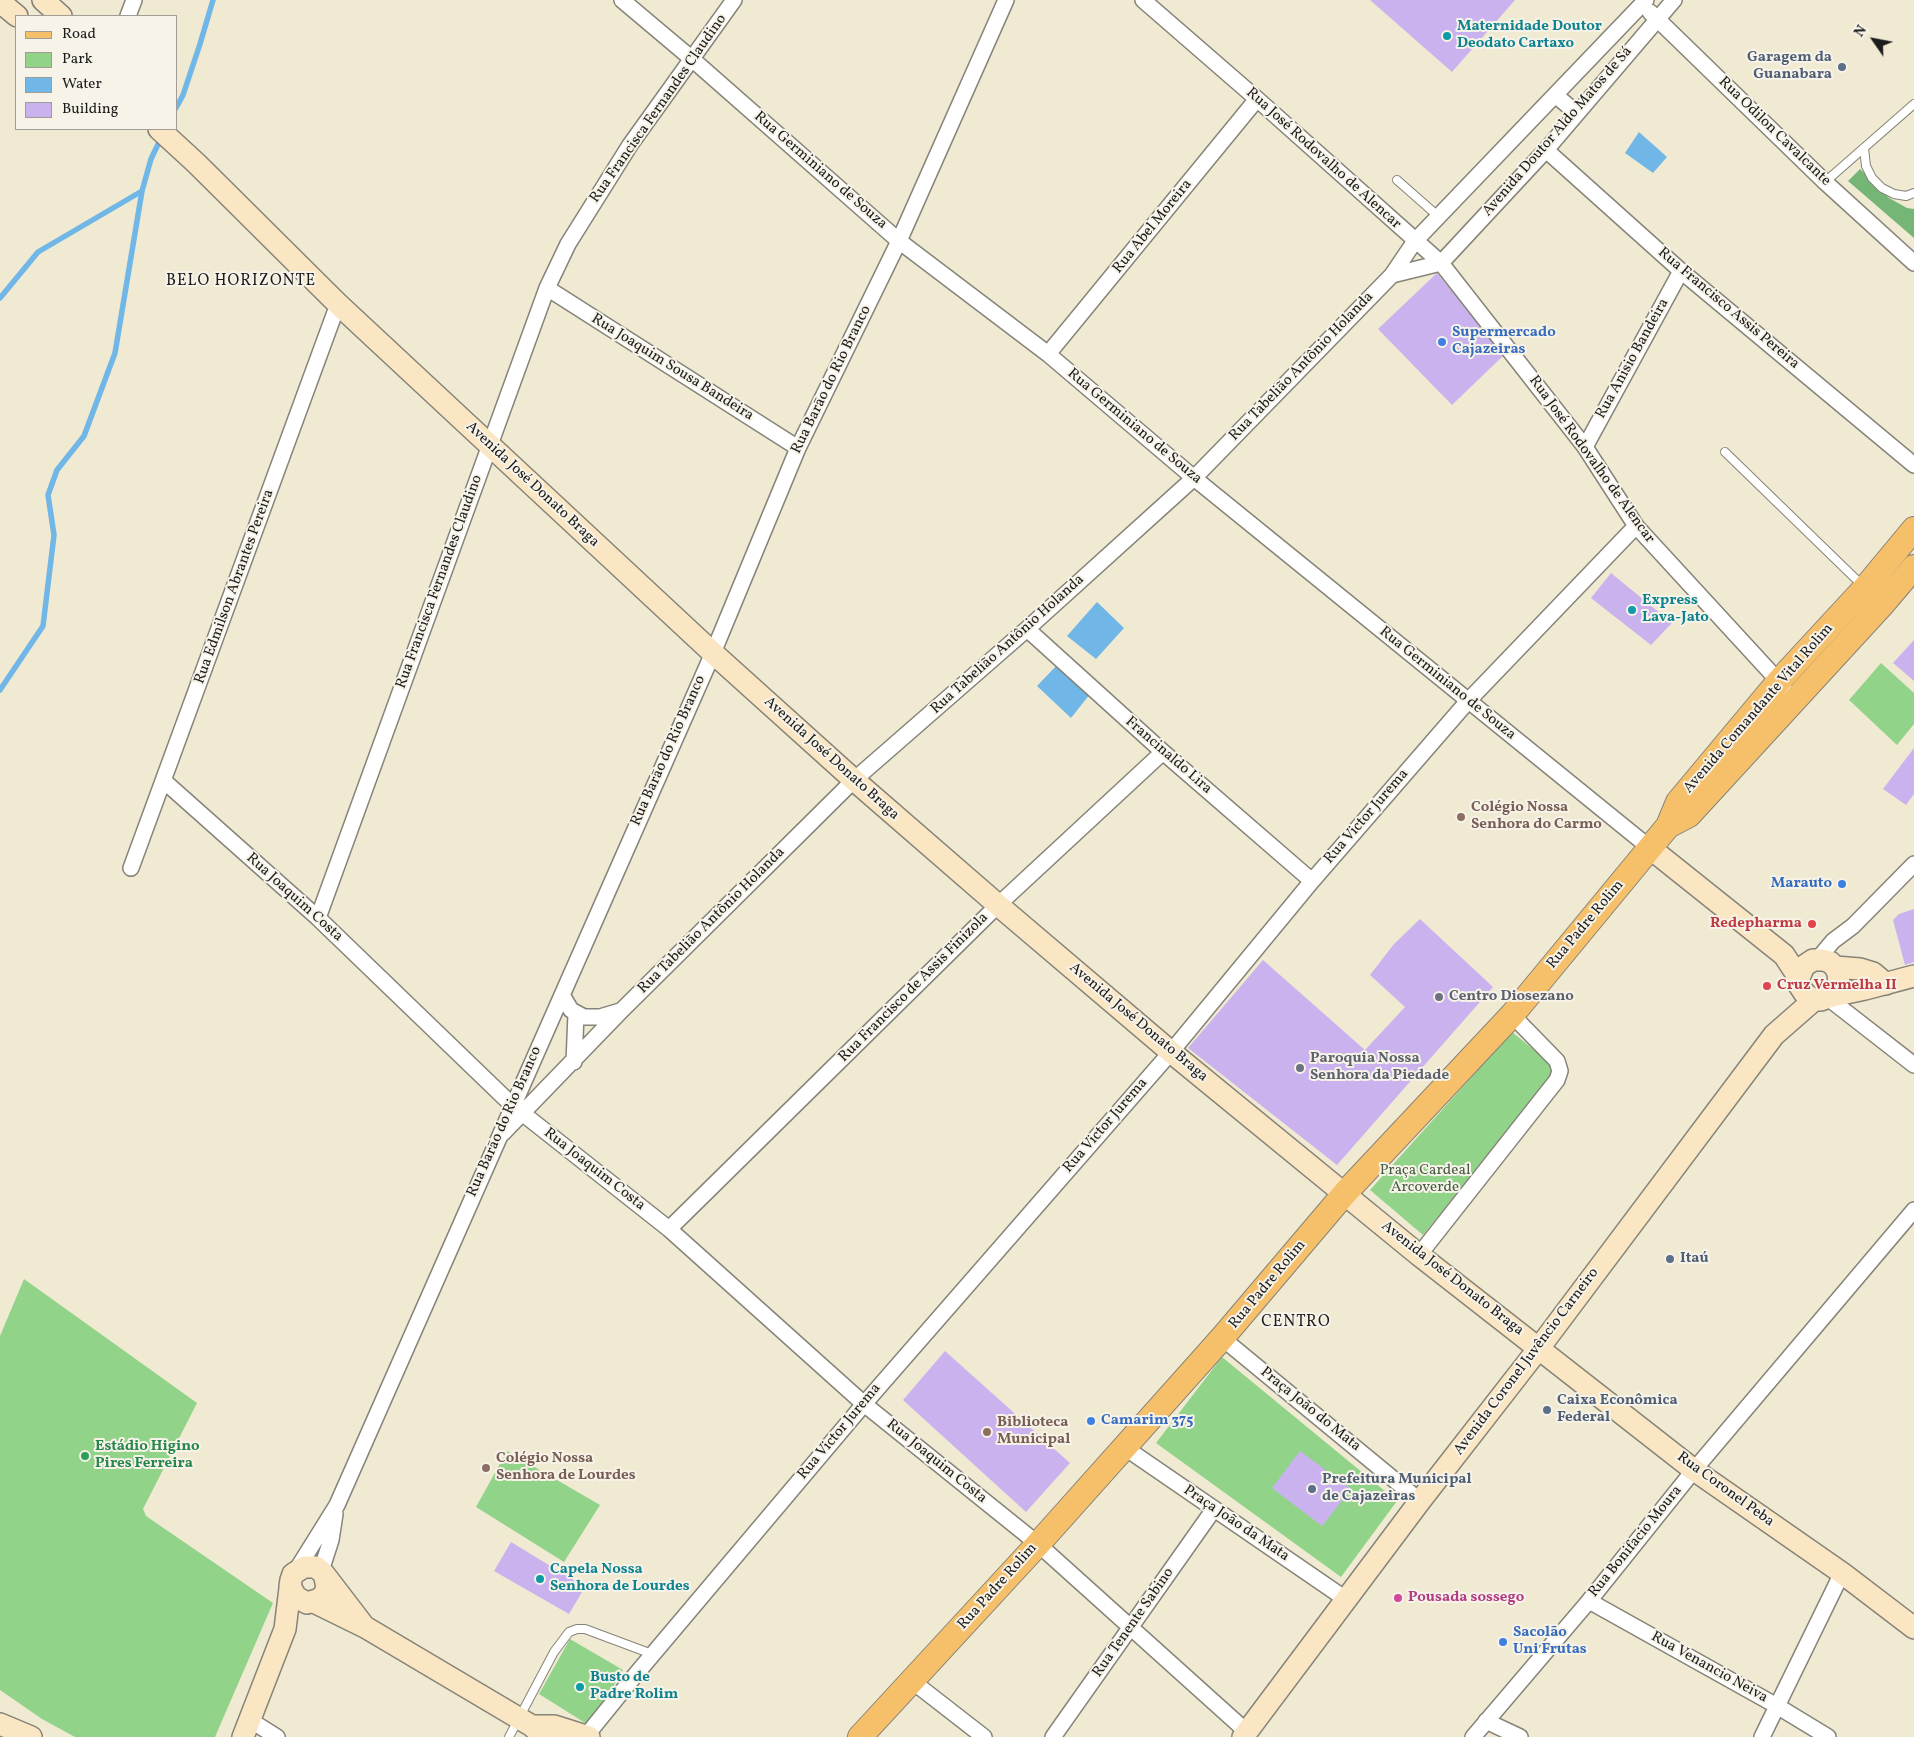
<!DOCTYPE html>
<meta charset="utf-8">
<style>
body{margin:0}
#map{position:relative;width:1914px;height:1737px;overflow:hidden;background:#f0ead3;font-family:Vollkorn,serif}
canvas{display:block}
.legend{position:absolute;left:15px;top:15px;width:162px;height:115px;box-sizing:border-box;background:#f7f3e8;border:1px solid #9f9d96;margin:0;padding:6px 9px;list-style:none;font-size:15px;color:#1c1c1c}
.legend li{display:flex;align-items:center;gap:10px;height:25px}
.legend b{width:25px;border:1px solid #9f9d96}
.north{position:absolute;left:1849px;top:15px;width:50px;height:50px;-webkit-text-stroke:4px #f7f3e8;paint-order:stroke;rotate:303deg;font-size:14px;font-weight:700;line-height:20px;text-align:center;color:#1c1c1c}
.north::after{content:'';display:block;margin:auto;width:18px;height:22px;background:#1c1c1c;clip-path:polygon(50% 0,100% 100%,50% 72%,0 100%)}
</style>
<div id="map">
<canvas width="1914" height="1737"></canvas>
<ul class="legend">
<li><b style="height:6px;background:#f6c06b"></b>Road</li>
<li><b style="height:14px;background:#92d38a"></b>Park</li>
<li><b style="height:14px;background:#70b6e7"></b>Water</li>
<li><b style="height:14px;background:#cab2ef"></b>Building</li>
</ul>
<div class="north">N</div>
</div>
<script>
const context = document.querySelector('canvas').getContext('2d');
context.lineJoin = 'round';
function fill(path, color) { context.fillStyle = color; context.fill(path, 'evenodd'); }
const toPath = rows => new Path2D(rows.map(r => 'M' + r).join(''));
function stroke(path, color, width, dash) { context.strokeStyle = color; context.lineWidth = width; context.lineCap = dash ? 'butt' : 'round'; context.setLineDash(dash || []); context.stroke(path); }
function write(font, color, halo, rows, align = 'center') {
  context.font = font + ' Vollkorn,serif'; context.lineWidth = 4; context.setLineDash([]); context.textBaseline = 'middle'; context.strokeStyle = halo; context.fillStyle = color; for (const [text, x, y, turn = 0] of rows) {
    context.save(); context.translate(x, y); context.rotate((+turn || 0) * Math.PI / 180); context.textAlign = isNaN(turn) ? turn : align; if (halo) context.strokeText(text, 0, 0); context.fillText(text, 0, 0); context.restore();
  }
}
fill(toPath([
 [1881,663,1914,693,1914,724,1897,745,1849,700],
 [1512,1032,1558,1069,1423,1235,1370,1190],
 [24,1279,197,1403,143,1509,146,1516,273,1603,215,1737,75,1737,42,1719,0,1690,0,1336],
 [1222,1357,1397,1501,1341,1577,1156,1443],
 [507,1451,600,1505,564,1562,476,1507],
 [570,1639,623,1670,590,1726,539,1694]
]), '#92d38a');
fill(toPath([
 [1860,169,1889,198,1907,208,1914,209,1914,238,1848,181]
]), '#75b576');
fill(toPath([
 [1639,132,1667,157,1653,173,1625,153],
 [1097,602,1124,628,1096,659,1067,636],
 [1058,664,1090,694,1071,718,1037,686]
]), '#70b6e7');
stroke(toPath([
 [176,108,183,95,200,44,213,0],
 [0,298,38,252,142,191],
 [0,690,43,626,54,535,48,495,57,470,84,436,115,353,142,191,151,159,162,136]
]), '#70b6e7', 5.5);
fill(toPath([
 [1370,0,1515,0,1452,72],
 [1437,273,1504,355,1452,405,1378,329],
 [1611,573,1672,623,1651,645,1591,598],
 [1914,640,1914,681,1893,663],
 [1914,748,1914,794,1906,805,1883,789],
 [1914,909,1914,962,1905,965,1893,920,1899,914],
 [1420,919,1493,987,1337,1165,1188,1048,1263,960,1365,1050,1405,1007,1370,975,1394,944],
 [945,1351,1070,1463,1026,1512,903,1400],
 [1300,1451,1351,1489,1322,1526,1272,1488],
 [511,1542,585,1587,569,1614,494,1571]
]), '#cab2ef');
const lane = toPath([
 [1864,148,1866,166,1872,178,1882,188,1894,194,1906,196,1914,193],
 [1397,180,1439,217],
 [1825,182,1914,104],
 [1725,452,1863,586],
 [509,1737,554,1652,569,1632,577,1629,585,1629,652,1654]
]);
const street = toPath([
 [622,0,692,59,899,241,1048,354,1194,478,1650,848],
 [1143,0,1257,99,1441,263,1585,447,1636,526,1784,687],
 [1650,12,1825,182,1914,263],
 [128,16,134,0],
 [1555,95,1577,113],
 [1546,150,1681,271,1914,465],
 [1392,275,1441,263,1546,150,1674,0],
 [547,288,798,448],
 [1048,354,1257,99],
 [1585,447,1681,271],
 [1027,629,1163,752,1312,881],
 [164,781,318,918,512,1105,669,1229,864,1404,1038,1544,1247,1732],
 [131,868,338,304],
 [318,918,547,288,568,244,630,145,734,0],
 [1817,960,1833,941,1853,926,1914,864],
 [562,995,571,1010,584,1017,600,1017,620,1011],
 [1828,998,1914,1065],
 [574,1062,576,1014],
 [503,1133,621,1011,854,780,1027,629,1194,478,1392,275,1415,241,1646,0],
 [669,1229,998,905,1163,752],
 [1419,1255,1557,1080,1560,1071,1557,1061,1512,1015],
 [1222,1338,1420,1501],
 [1124,1447,1347,1600],
 [321,1571,331,1540,335,1514],
 [294,1574,337,1505,713,653,798,448,899,241,1006,0],
 [1589,1601,1777,1706,1828,1737],
 [912,1681,984,1737],
 [250,1720,277,1737],
 [1486,1721,1520,1737],
 [586,1736,637,1673,864,1404,1171,1052,1312,881,1468,701,1636,526],
 [1053,1737,1214,1509],
 [1473,1737,1589,1601,1694,1470,1914,1210],
 [1762,1737,1842,1573]
]);
const secondary = toPath([
 [43,0,61,16],
 [0,2,17,16],
 [159,129,196,163,338,304,713,653,854,780,998,905,1171,1052,1419,1255,1694,1470,1842,1573,1914,1628],
 [1650,848,1784,955,1799,978],
 [1835,967,1860,969,1873,973,1886,984],
 [1832,996,1839,985,1838,973,1835,967,1830,962,1823,960,1813,960,1804,966,1799,978,1799,985,1805,994,1814,1000,1821,1000,1832,996,1865,989,1914,976],
 [324,1574,363,1625],
 [314,1602,365,1627,532,1726,544,1737],
 [0,1724,31,1737],
 [532,1726,554,1726,589,1737],
 [243,1737,285,1629,291,1580,293,1574,304,1567,316,1567,324,1574,327,1587,325,1593,320,1599,307,1603,296,1597,290,1586,291,1580],
 [1243,1737,1420,1501,1539,1348,1774,1035,1814,1000]
]);
const primary = toPath([
 [1668,826,1689,815,1881,606,1914,567],
 [860,1737,1038,1544,1222,1338,1345,1193,1512,1015,1668,826,1678,802,1779,681,1865,588,1914,529]
]);
stroke(lane, '#868378', 10);
stroke(street, '#868378', 18);
stroke(secondary, '#868378', 24);
stroke(primary, '#868378', 26);
stroke(lane, '#fff', 8);
stroke(street, '#fff', 15);
stroke(secondary, '#fbe6c4', 21);
stroke(primary, '#f6c06b', 24);
for (const [x, y, r, color] of [
 [1447,36,5,"#0f9aa8"],
 [1842,67,5,"#5c6f8a"],
 [1442,342,5,"#3f7fe0"],
 [1632,610,5,"#0f9aa8"],
 [1461,817,5,"#8d6e63"],
 [1842,884,5,"#3f7fe0"],
 [1812,924,5,"#e0444e"],
 [1767,986,5,"#e0444e"],
 [1439,997,5,"#6b7280"],
 [1300,1068,5,"#6b7280"],
 [1670,1259,5,"#5c6f8a"],
 [1547,1410,5,"#5c6f8a"],
 [1091,1421,5,"#3f7fe0"],
 [987,1432,5,"#8d6e63"],
 [85,1456,5,"#2e9e5b"],
 [486,1468,5,"#8d6e63"],
 [1312,1489,5,"#5c6f8a"],
 [540,1579,5,"#0f9aa8"],
 [1398,1598,5,"#d1479c"],
 [1503,1642,5,"#3f7fe0"],
 [580,1687,5,"#0f9aa8"]
]) { const dot = new Path2D(); dot.arc(x, y, r, 0, 2 * Math.PI); context.fillStyle = color; context.fill(dot); stroke(dot, '#f7f3e8', 2); }
write('bold 15px', '#0d838f', '#f7f3e8', [
 ["Maternidade Doutor",1457,27],
 ["Deodato Cartaxo",1457,44],
 ["Express",1642,601],
 ["Lava-Jato",1642,618],
 ["Capela Nossa",550,1570],
 ["Senhora de Lourdes",550,1587],
 ["Busto de",590,1678],
 ["Padre Rolim",590,1695]
], 'left');
write('bold 15px', '#4e5e75', '#f7f3e8', [
 ["Garagem da",1832,58,"right"],
 ["Guanabara",1832,75,"right"],
 ["Itaú",1680,1259],
 ["Caixa Econômica",1557,1401],
 ["Federal",1557,1418],
 ["Prefeitura Municipal",1322,1480],
 ["de Cajazeiras",1322,1497]
], 'left');
write('15px', '#1c1c1c', '#f7f3e8', [
 ["Rua Francisca Fernandes Claudino",659,109,-55],
 ["Avenida Doutor Aldo Matos de Sá",1558,132,-49],
 ["Rua Odilon Cavalcante",1774,132,44],
 ["Rua José Rodovalho de Alencar",1323,159,42],
 ["Rua Germiniano de Souza",820,171,41],
 ["Rua Abel Moreira",1153,227,-51],
 ["Rua Francisco Assis Pereira",1728,309,40],
 ["Rua Anisio Bandeira",1633,359,-61],
 ["Rua Tabelião Antônio Holanda",1302,367,-46],
 ["Rua Joaquim Sousa Bandeira",672,368,32],
 ["Rua Barāo do Rio Branco",832,380,-64],
 ["Rua Germiniano de Souza",1134,427,40],
 ["Rua José Rodovalho de Alencar",1591,460,54],
 ["Avenida José Donato Braga",532,485,43],
 ["Rua Francisca Fernandes Claudino",440,582,-70],
 ["Rua Edmilson Abrantes Pereira",235,587,-70],
 ["Rua Tabelião Antônio Holanda",1008,645,-42],
 ["Rua Germiniano de Souza",1447,684,39],
 ["Avenida Comandante Vital Rolim",1759,709,-49],
 ["Rua Barāo do Rio Branco",669,751,-66],
 ["Francinaldo Lira",1168,756,41],
 ["Avenida José Donato Braga",831,759,42],
 ["Rua Victor Jurema",1367,817,-49],
 ["Rua Joaquim Costa",294,898,42],
 ["Rua Tabelião Antônio Holanda",712,921,-45],
 ["Rua Padre Rolim",1586,925,-50],
 ["Rua Francisco de Assis Finizola",914,988,-45],
 ["Avenida José Donato Braga",1138,1023,40],
 ["Rua Barāo do Rio Branco",505,1122,-66],
 ["Rua Victor Jurema",1106,1126,-49],
 ["Rua Joaquim Costa",594,1170,38],
 ["Avenida José Donato Braga",1452,1279,38],
 ["Rua Padre Rolim",1268,1285,-50],
 ["Avenida Coronel Juvêncio Carneiro",1527,1362,-53],
 ["Praça João do Mata",1310,1410,39],
 ["Rua Victor Jurema",840,1432,-50],
 ["Rua Joaquim Costa",936,1462,39],
 ["Rua Coronel Peba",1725,1490,36],
 ["Praça João da Mata",1236,1524,34],
 ["Rua Bonifacio Moura",1636,1542,-51],
 ["Rua Padre Rolim",998,1587,-48],
 ["Rua Tenente Sabino",1134,1623,-55],
 ["Rua Venancio Neiva",1709,1668,29]
]);
write('bold 15px', '#366cbe', '#f7f3e8', [
 ["Supermercado",1452,333],
 ["Cajazeiras",1452,350],
 ["Marauto",1832,884,"right"],
 ["Camarim 375",1101,1421],
 ["Sacolão",1513,1633],
 ["Uni Frutas",1513,1650]
], 'left');
write('bold 15px', '#785e54', '#f7f3e8', [
 ["Colégio Nossa",1471,808],
 ["Senhora do Carmo",1471,825],
 ["Biblioteca",997,1423],
 ["Municipal",997,1440],
 ["Colégio Nossa",496,1459],
 ["Senhora de Lourdes",496,1476]
], 'left');
write('bold 15px', '#be3a42', '#f7f3e8', [
 ["Redepharma",1802,924],
 ["Cruz Vermelha II",1777,986,"left"]
], 'right');
write('bold 15px', '#5b616d', '#f7f3e8', [
 ["Centro Diosezano",1449,997],
 ["Paroquia Nossa",1310,1059],
 ["Senhora da Piedade",1310,1076]
], 'left');
write('15px', '#455c42', '#f7f3e8', [
 ["Praça Cardeal",1425,1171],
 ["Arcoverde",1425,1188]
]);
write('bold 15px', '#27864d', '#f7f3e8', [
 ["Estádio Higino",95,1447],
 ["Pires Ferreira",95,1464]
], 'left');
write('bold 15px', '#b23c85', '#f7f3e8', [
 ["Pousada sossego",1408,1598]
], 'left');
context.letterSpacing = '1px';
write('16px', '#1c1c1c', '#f7f3e8', [
 ["BELO HORIZONTE",241,282],
 ["CENTRO",1296,1323]
]);
context.letterSpacing = '0px';
</script>
